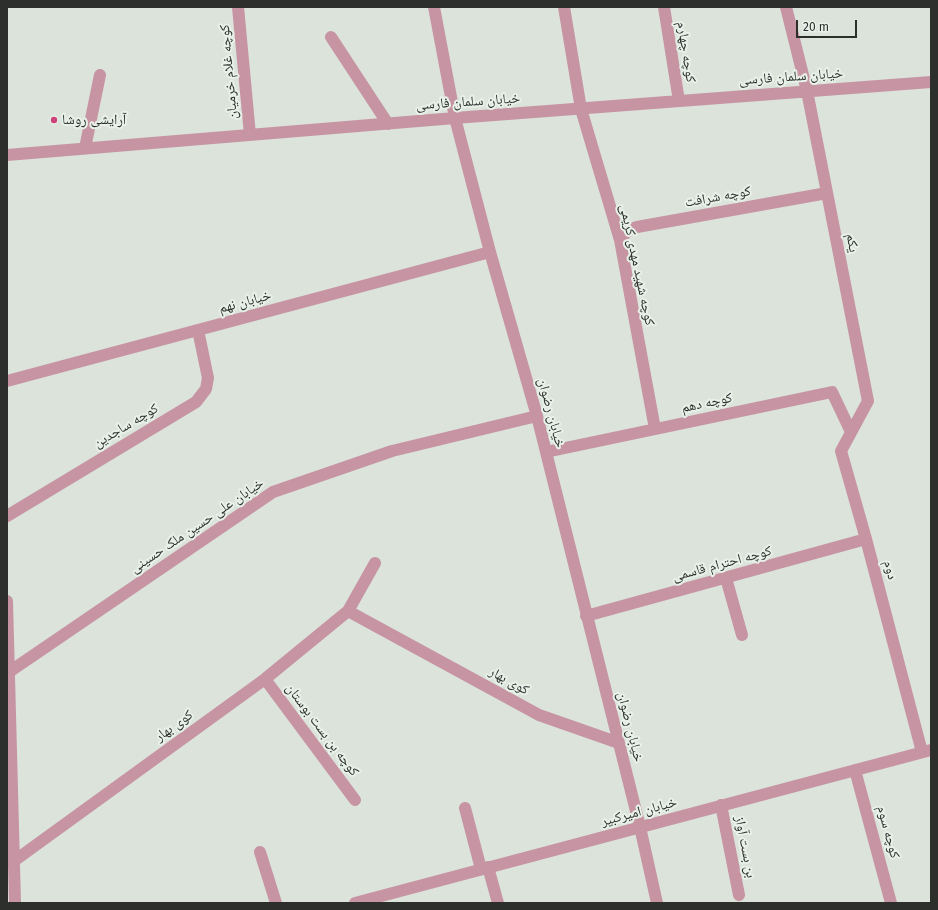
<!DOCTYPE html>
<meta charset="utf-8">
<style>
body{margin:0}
#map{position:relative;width:938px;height:910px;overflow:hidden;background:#dbe3db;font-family:"Fira Sans",sans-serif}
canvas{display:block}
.frame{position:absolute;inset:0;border:8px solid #2c2f2c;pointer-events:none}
.scale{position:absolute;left:796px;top:20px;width:61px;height:18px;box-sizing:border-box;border:2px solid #2c2f2c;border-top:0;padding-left:5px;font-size:12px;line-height:14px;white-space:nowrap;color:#2c2f2c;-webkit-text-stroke:3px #e8f1e9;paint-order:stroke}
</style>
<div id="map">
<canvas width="938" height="910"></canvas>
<div class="frame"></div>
<div class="scale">20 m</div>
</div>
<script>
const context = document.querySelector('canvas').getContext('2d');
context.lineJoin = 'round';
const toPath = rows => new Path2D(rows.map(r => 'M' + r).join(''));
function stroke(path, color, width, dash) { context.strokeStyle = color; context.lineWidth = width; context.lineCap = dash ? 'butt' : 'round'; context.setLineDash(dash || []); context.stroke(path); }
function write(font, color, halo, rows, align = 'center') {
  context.font = font + ' "Fira Sans","Noto Naskh Arabic",sans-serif'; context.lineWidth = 4; context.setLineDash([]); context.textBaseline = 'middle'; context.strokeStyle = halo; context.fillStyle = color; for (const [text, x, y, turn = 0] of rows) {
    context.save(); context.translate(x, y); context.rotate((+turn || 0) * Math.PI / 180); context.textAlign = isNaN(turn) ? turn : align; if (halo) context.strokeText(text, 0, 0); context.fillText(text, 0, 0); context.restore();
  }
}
stroke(toPath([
 [238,7,250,135],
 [434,7,455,118,490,252,537,416,640,827,657,903],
 [564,7,581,109,620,240,655,429],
 [664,7,679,101],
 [786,7,807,91,868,401,841,451,866,539,922,752],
 [331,37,388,124],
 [85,148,100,75],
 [7,155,455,118,931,82],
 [620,240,628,230,637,227,827,193],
 [7,381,490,252],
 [546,452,832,392,851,432],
 [7,516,196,402,206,389,208,378,198,330],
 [726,578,742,635],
 [7,601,15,903],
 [348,611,539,715,619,743],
 [586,616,866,539],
 [9,672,273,492,392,451,537,416],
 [265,679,355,800],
 [855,770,891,903],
 [721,805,739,895],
 [465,808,481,869],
 [260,852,276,903],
 [14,861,265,679,348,611,375,563],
 [488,867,498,903],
 [355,903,931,750]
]), '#c794a4', 12);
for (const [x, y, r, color] of [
 [54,120,4,"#cc437d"]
]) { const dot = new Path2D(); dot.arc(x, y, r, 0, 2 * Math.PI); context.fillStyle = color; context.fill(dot); stroke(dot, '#e8f1e9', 1.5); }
write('14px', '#2c2f2c', '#e8f1e9', [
 ["کوچه چهارم",686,52,81],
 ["کوچه غلام خرمیان",229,72,-95],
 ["خیابان سلمان فارسی",791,77,-4],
 ["خیابان سلمان فارسی",468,102,-4],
 ["کوچه شرافت",718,197,-10],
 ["یکم",852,243,79],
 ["کوچه شهید مهدی کریمی",637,265,78],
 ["خیابان نهم",245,302,-15],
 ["کوچه دهم",707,403,-12],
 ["خیابان رضوان",551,413,75],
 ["کوچه ساجدین",126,426,-31],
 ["خیابان علی حسین ملک حسینی",197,526,-34],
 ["کوچه احترام قاسمی",722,564,-15],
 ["دوم",890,570,75],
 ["کوی بهار",509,681,29],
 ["کوی بهار",174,726,-36],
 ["خیابان رضوان",630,727,76],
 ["کوچه بن بست بوستان",322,730,53],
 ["خیابان امیرکبیر",639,812,-15],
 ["کوچه سوم",888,832,75],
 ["بن بست آواز",745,847,79]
]);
write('14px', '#2c2f2c', '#e8f1e9', [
 ["آرایشی روشا",62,120]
], 'left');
</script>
